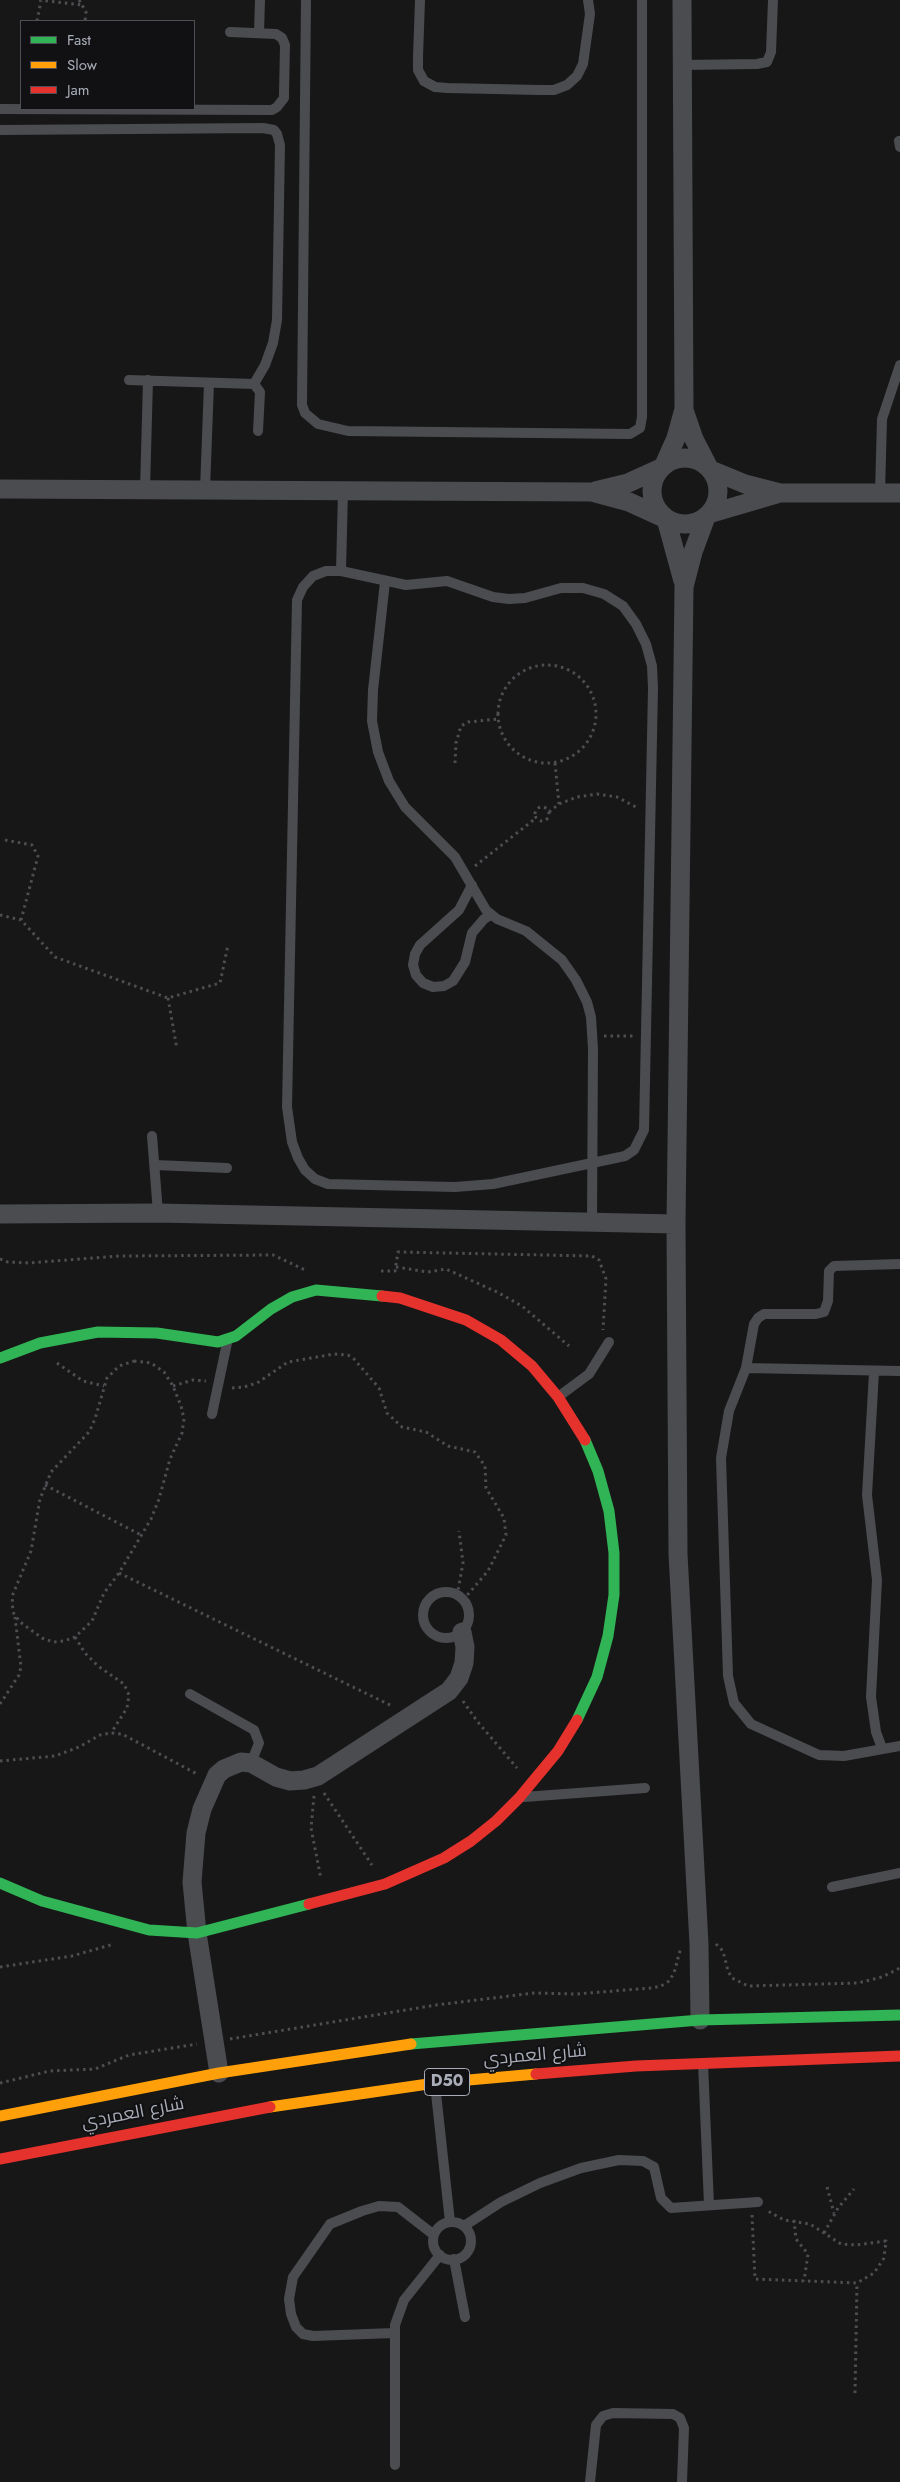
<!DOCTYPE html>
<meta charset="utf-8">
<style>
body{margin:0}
#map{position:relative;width:900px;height:2482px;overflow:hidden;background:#171717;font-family:Jost,sans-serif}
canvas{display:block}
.legend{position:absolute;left:20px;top:20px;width:175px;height:90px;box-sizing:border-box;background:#111113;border:1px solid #4d4f55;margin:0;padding:6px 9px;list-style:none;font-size:15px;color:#a8adb8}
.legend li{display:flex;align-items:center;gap:10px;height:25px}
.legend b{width:25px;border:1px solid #4d4f55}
</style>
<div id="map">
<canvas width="900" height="2482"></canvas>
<ul class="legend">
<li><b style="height:6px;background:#30b455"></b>Fast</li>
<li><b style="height:6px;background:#ff9f0a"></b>Slow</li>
<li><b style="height:6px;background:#e5322d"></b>Jam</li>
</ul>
</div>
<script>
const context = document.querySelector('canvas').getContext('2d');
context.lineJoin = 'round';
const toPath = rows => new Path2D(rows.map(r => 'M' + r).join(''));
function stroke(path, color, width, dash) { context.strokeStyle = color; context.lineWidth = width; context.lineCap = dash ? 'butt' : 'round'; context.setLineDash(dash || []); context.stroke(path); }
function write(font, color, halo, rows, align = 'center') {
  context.font = font + ' Jost,Cairo,sans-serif'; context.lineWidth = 4; context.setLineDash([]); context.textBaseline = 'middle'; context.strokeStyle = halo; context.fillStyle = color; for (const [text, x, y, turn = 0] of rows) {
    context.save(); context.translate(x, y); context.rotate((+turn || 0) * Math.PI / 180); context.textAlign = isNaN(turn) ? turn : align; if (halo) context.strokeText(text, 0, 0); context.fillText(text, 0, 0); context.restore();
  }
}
stroke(toPath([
 [39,0,83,5],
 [79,0,86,12,85,21],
 [37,21,41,1],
 '498 714a49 49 0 1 1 98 0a49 49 0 1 1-98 0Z',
 [455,763,456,743,461,726,468,722,498,719],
 [555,763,559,804],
 '535 814a7 7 0 1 1 14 0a7 7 0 1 1-14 0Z',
 [549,812,559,804,577,797,597,794,617,797,636,807],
 [5,840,32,845,38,856,21,920],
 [475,866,536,818],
 [0,915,21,920,55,957,168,998,220,983,228,945],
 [168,998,177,1049],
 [604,1036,633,1036],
 [0,1259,8,1262,29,1263,120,1256,273,1255,305,1270],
 [396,1267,428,1272,446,1269,497,1292,522,1306,569,1346],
 [381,1271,395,1271,398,1252,592,1256,599,1260,606,1279,603,1330],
 [134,1361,151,1363,164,1372,173,1386,181,1406,184,1419,182,1433,170,1459,159,1499,151,1519,119,1573,104,1593,92,1621,75,1637,64,1641,53,1642,42,1638,20,1622,14,1614,12,1604,13,1594,31,1551,40,1499,51,1472,89,1432,95,1419,107,1378,119,1366,134,1361],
 [57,1363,83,1381,104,1386],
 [173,1386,193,1380,206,1381],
 [232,1388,244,1387,257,1383,288,1362,334,1354,348,1355,354,1359,379,1388,387,1413,402,1427,426,1432,448,1446,475,1452,485,1466,486,1488,504,1518,506,1535,488,1571,463,1600],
 [45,1485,141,1535],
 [119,1573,392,1706],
 [457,1596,463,1563,459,1531],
 [75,1637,85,1653,98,1666,124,1684,129,1695,127,1708,111,1733],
 [463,1701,477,1721,517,1768],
 [0,1704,19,1675,21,1667,15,1617],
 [0,1761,55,1756,79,1747,100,1735,111,1733,122,1734,199,1775],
 [324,1793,372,1865],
 [314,1796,311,1828,321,1879],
 [716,1944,723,1951,728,1971,732,1978,748,1986,858,1983,882,1977,900,1968],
 [0,1967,72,1956,114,1944],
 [230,2039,436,2005,534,1993,576,1994,652,1988,661,1986,669,1981,674,1973,681,1947],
 [0,2083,50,2071,95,2069,129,2055,197,2044],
 [827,2187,834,2213],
 [752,2215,755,2279,857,2283,874,2273,884,2258,886,2241,856,2245,841,2244,810,2224,784,2220,766,2210],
 [794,2220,796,2239,808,2254,804,2281],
 [824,2233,838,2208,854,2189],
 [855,2393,857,2283]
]), '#4d4e52', 3, [2.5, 4]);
stroke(toPath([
 [306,0,302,405,305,413,318,424,348,431,630,434,640,428,642,417,642,0],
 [420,0,418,57,418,70,424,81,435,87,447,88,540,90,554,90,567,85,577,76,583,64,590,14,588,0],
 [259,33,260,0],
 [681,65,757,64,767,62,771,52,773,0],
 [0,109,272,110,277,107,284,98,284,93,285,45,282,38,276,34,230,32],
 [0,130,263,128,274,130,277,134,280,145,277,320,273,343,265,365,254,384],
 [899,141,900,147],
 [129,380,254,384,260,392,258,431],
 [145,490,148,380],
 [205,490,209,383],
 [880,493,882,419,900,365],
 [326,571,341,571,406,585,447,581,493,597,509,599,525,598,561,588,583,588,604,594,623,606,636,624,646,644,652,666,653,688,644,1130,634,1150,625,1156,493,1184,455,1187,328,1184,315,1179,305,1170,298,1158,292,1142,287,1107,297,600,303,587,313,576,326,571],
 [341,571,343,491],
 [385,582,373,690,372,721,378,752,389,781,405,807,455,857,486,910,497,919,526,931,562,960,576,980,587,1002,591,1017,593,1049,592,1222],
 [472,885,459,910,420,945,415,954,413,965,416,975,423,983,433,987,444,986,453,981,465,962,472,933,484,919,491,915],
 [152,1136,158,1213],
 [155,1165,227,1168],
 [900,1264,834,1266,829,1271,828,1301,824,1312,816,1314,764,1314,758,1318,754,1324,746,1368,729,1411,721,1458,728,1676,734,1703,751,1724,819,1755,844,1756,900,1746],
 [746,1368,900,1371],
 [874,1372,867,1495,877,1580,871,1697,876,1732,882,1748],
 [558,1397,589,1374,609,1342],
 [212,1414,227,1343],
 '423 1615a23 23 0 1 1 46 0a23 23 0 1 1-46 0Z',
 [190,1694,254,1730,259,1743,251,1763],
 [524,1797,645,1788],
 [832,1887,900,1873],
 [703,2063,709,2205],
 [435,2084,450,2222],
 '433 2241a19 19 0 1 1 38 0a19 19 0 1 1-38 0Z',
 [464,2226,501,2202,540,2183,581,2168,619,2160,643,2161,654,2167,661,2198,671,2208,758,2202],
 [454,2259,465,2317],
 [394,2333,313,2336,303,2334,296,2327,291,2314,289,2299,293,2277,330,2224,362,2211,379,2206,398,2207,434,2235],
 [395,2465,395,2325,404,2300,440,2255],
 [590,2482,596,2425,603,2416,613,2413,673,2414,680,2418,684,2428,682,2482]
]), '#4b4c50', 10);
stroke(toPath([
 [684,410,694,439,709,468],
 '652 491a33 33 0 1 1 66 0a33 33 0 1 1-66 0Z',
 [664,465,676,438,684,409,682,0],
 [711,470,745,484,780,493,900,493],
 [0,489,592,492,629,502,664,518],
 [595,491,628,483,661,468],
 [709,514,777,494],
 [666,519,683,581],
 [0,1214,158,1213,676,1224],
 [700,2020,699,1944,678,1554,676,1224,684,587,693,552,706,517],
 [219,2073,197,1933,192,1882,196,1833,202,1809,217,1775,224,1769,241,1762,251,1763,276,1777,290,1781,304,1780,318,1776,449,1691,459,1678,464,1663,465,1647,462,1632]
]), '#4b4c50', 19);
stroke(toPath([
 [0,1358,40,1343,98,1332,157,1333,218,1342,236,1336,271,1309,292,1297,316,1290,382,1296],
 [577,1720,597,1677,608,1636,614,1595,614,1553,609,1511,598,1471,585,1440],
 [0,1883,42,1901,149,1930,197,1933,309,1904],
 [411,2044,700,2020,900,2015]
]), '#30b455', 11);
stroke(toPath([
 [270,2107,435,2083,536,2074],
 [0,2116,219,2073,411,2044]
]), '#ff9f0a', 11);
stroke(toPath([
 [382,1296,400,1298,466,1320,501,1340,532,1366,558,1397,585,1440],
 [309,1904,385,1884,444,1858,471,1841,496,1821,519,1798,558,1751,577,1720],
 [536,2074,636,2066,900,2056],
 [0,2159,270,2107]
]), '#e5322d', 11);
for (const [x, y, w] of [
 [447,2082,45]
]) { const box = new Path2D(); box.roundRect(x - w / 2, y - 13.5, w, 27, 4); context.fillStyle = '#111113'; context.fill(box); stroke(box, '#a8adb8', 1); }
write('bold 16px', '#a8adb8', null, [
 ["D50",447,2082]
]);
write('18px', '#a8adb8', '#111113', [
 ["شارع العمردي",535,2056,-5],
 ["شارع العمردي",133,2114,-11]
]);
</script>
